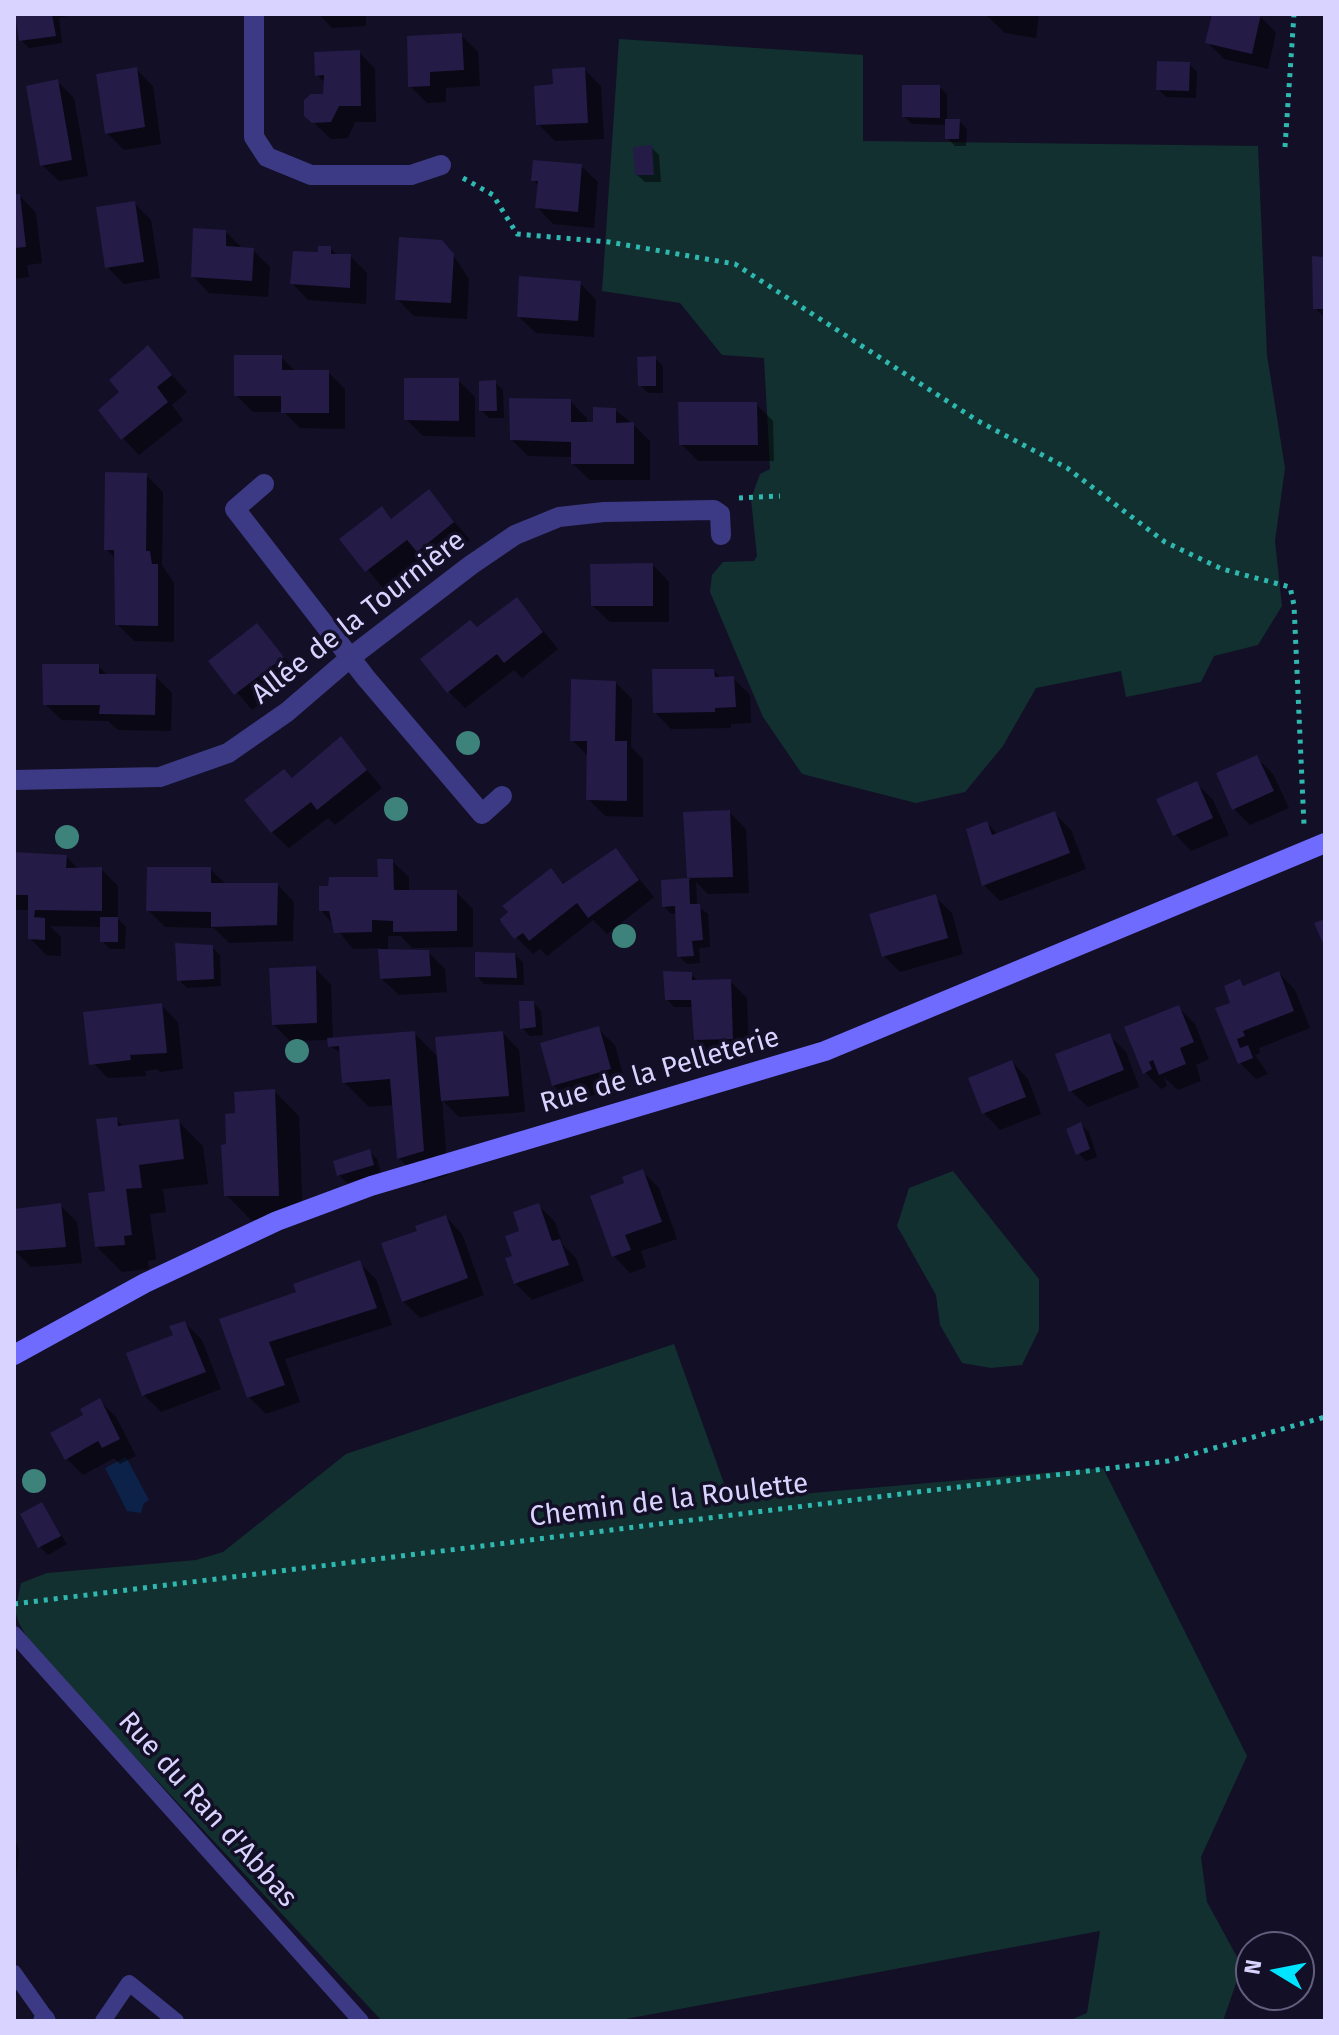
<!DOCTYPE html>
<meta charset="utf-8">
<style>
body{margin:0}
#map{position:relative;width:1339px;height:2035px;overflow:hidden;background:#130f26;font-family:"Fira Sans",sans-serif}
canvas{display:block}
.frame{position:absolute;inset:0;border:16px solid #d9d4ff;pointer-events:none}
.north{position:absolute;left:1235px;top:1931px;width:80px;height:80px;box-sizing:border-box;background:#130f26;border:2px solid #625e7d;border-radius:50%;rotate:280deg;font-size:22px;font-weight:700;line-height:32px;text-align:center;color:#d9d4ff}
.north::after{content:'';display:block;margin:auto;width:28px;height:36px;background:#00e5ff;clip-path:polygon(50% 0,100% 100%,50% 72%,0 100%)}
</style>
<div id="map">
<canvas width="1339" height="2035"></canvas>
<div class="frame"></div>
<div class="north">N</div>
</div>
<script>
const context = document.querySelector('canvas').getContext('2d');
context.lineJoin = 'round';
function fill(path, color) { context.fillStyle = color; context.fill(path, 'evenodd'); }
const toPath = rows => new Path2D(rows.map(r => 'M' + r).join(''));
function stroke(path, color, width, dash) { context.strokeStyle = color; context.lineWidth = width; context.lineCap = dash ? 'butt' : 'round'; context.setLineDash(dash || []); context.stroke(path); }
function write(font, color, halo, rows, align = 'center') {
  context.font = font + ' "Fira Sans",sans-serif'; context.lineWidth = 7; context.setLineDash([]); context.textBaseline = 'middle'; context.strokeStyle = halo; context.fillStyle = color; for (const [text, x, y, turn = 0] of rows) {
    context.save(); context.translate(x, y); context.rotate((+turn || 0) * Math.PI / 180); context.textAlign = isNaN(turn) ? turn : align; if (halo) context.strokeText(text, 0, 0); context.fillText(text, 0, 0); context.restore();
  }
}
fill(toPath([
 [619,39,863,55,863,141,1258,146,1267,355,1285,468,1275,541,1282,606,1258,645,1214,656,1201,682,1126,697,1121,671,1036,688,1003,746,965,792,916,803,802,774,763,717,710,592,712,575,723,562,754,561,757,556,751,499,760,474,770,469,764,358,722,355,680,303,602,291],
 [953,1171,1039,1279,1039,1330,1022,1365,991,1368,962,1363,940,1325,936,1295,897,1226,909,1188],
 [674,1344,730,1500,1103,1468,1247,1756,1201,1857,1207,1902,1242,1966,1223,2021,1068,2021,1087,2013,1100,1931,615,2021,382,2021,32,1647,19,1623,15,1611,21,1583,47,1573,196,1560,223,1552,346,1454]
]), '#12302f');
fill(toPath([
 [126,1457,149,1500,144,1503,141,1513,127,1511,105,1468]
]), '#0c2248');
fill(toPath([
 [17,14,72,14,72,15,59,18,62,43,29,48,21,40],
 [319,14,366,14,366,26,332,28],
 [985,14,1039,14,1036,38,1005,33],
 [1214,14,1260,16,1276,33,1268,69,1224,59,1207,42],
 [461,35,478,52,480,86,446,88,446,102,427,103,410,86],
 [359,52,375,69,376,122,355,122,348,138,331,139,306,115,325,96,325,83,317,75],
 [1189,64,1197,72,1196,98,1166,97,1158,89],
 [136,69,153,86,161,144,124,150,107,133],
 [584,69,601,86,604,139,555,141,538,124],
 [57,81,74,98,88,176,59,181,42,165],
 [939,87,947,94,947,121,959,121,967,129,966,146,955,146,947,138,947,125,912,124,904,116],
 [651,147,659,155,661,182,645,182,637,175],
 [581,166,598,182,594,228,553,224,537,207,539,186,533,180],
 [14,196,20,196,36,213,42,263,27,265,29,277,14,279],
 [134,203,151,220,160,278,124,284,107,267],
 [226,232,243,249,253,250,270,267,268,297,209,293,193,276],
 [330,248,338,256,350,256,367,273,366,304,308,300,292,283,319,254],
 [450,250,469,279,467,319,414,316,397,299],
 [1325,259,1325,318,1315,308],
 [580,283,596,300,594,337,536,333,519,317],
 [148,348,187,392,172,405,183,420,139,455,123,438,122,393],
 [281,357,296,372,328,372,345,389,345,429,300,428,284,412,253,412,236,395],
 [655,358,663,366,663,393,648,393,640,385],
 [458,380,475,397,475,437,423,436,406,419],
 [495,382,503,390,504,418,489,418,481,410],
 [570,401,587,418,587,424,595,424,615,410,633,424,650,441,650,480,590,480,573,464,573,457,528,456,512,440],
 [756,404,773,421,774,461,698,461,681,444],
 [146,475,163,492,162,565,174,583,174,642,134,641,117,624,117,560,106,549],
 [429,492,470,540,435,567,424,556,383,588,342,539,381,509,392,520],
 [653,565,669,582,669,622,610,622,593,606],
 [517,599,558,649,522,678,514,670,465,708,448,691,477,629],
 [257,626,299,674,252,710,211,661],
 [98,666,108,676,155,676,172,693,171,731,118,730,108,721,62,720,45,704],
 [714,671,722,679,733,678,750,695,751,723,731,724,731,728,671,729,655,712],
 [615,682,632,699,631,747,643,759,643,817,605,816,588,799,588,756,572,740],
 [341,739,382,788,335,825,328,818,289,848,272,832,293,780],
 [1256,757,1273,774,1289,808,1250,825,1234,809],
 [1196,783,1213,800,1229,835,1191,851,1175,834],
 [729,812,746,829,749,893,708,894,696,882,697,906,708,914,710,947,699,948,700,963,687,964,679,956,677,914,671,914,664,906,663,882,691,880,686,814],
 [1055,814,1071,830,1086,869,1000,901,984,885,987,823,998,835],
 [616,851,654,897,607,934,593,920,547,956,540,949,533,954,516,937,551,871,565,885],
 [14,855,66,856,79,870,101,869,118,886,118,919,126,927,125,949,110,949,102,941,102,927,50,926,61,937,61,956,46,955,30,938,30,910,14,910],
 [392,861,409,877,409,892,456,892,473,909,473,947,412,948,401,936,388,936,388,951,428,952,445,969,447,992,399,995,382,979,380,948,353,949,321,910,380,879],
 [210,869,227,885,278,885,294,902,293,941,229,943,214,928,165,927,148,910],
 [935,897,952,913,963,954,900,972,884,956],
 [212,947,220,955,221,986,187,988,179,980],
 [515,955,523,962,524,985,484,984,477,976],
 [315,968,331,985,333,1040,414,1033,439,1058,503,1033,519,1050,525,1112,459,1117,442,1100,448,1175,423,1183,399,1158,394,1105,369,1107,344,1082,341,1053,330,1046,330,1040,290,1041,274,1025],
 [1279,973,1295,990,1310,1028,1259,1048,1260,1053,1255,1055,1268,1074,1256,1079,1240,1063,1233,1004,1239,981,1245,987],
 [691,974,699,982,730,981,747,998,749,1055,712,1056,696,1039,694,1007,674,1007,667,999],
 [534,1003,541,1011,543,1035,530,1036,522,1028],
 [161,1005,178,1022,183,1069,160,1072,157,1069,145,1071,146,1076,108,1078,91,1061],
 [1179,1008,1195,1024,1209,1059,1196,1065,1201,1081,1178,1090,1164,1077,1167,1086,1161,1089,1145,1072,1127,1028],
 [598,1029,615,1045,626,1085,570,1102,553,1085],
 [1109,1035,1126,1052,1139,1087,1088,1107,1071,1091],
 [1012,1062,1028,1079,1041,1114,1000,1130,984,1113],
 [274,1091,299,1116,303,1220,251,1220,226,1195,228,1145,237,1115],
 [116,1119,125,1128,178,1121,203,1146,208,1184,163,1189,166,1212,150,1214,156,1259,148,1261,149,1269,122,1272,97,1247],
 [1081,1125,1089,1132,1097,1157,1086,1161,1078,1153],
 [369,1151,377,1159,381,1173,347,1183,339,1175],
 [643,1172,659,1188,677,1239,641,1251,646,1267,630,1273,614,1256,627,1184],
 [60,1205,77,1222,82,1263,31,1267,14,1250,14,1211],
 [538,1205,555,1222,563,1245,576,1258,584,1281,532,1300,515,1283,522,1232],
 [446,1217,462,1234,484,1295,420,1318,403,1301,419,1232],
 [359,1263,376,1279,392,1325,285,1359,300,1402,266,1414,249,1397,222,1321,298,1294],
 [185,1323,202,1340,221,1389,161,1412,144,1395],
 [100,1401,116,1417,136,1456,120,1464,114,1458,83,1475,66,1458,85,1416],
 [41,1505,67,1544,48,1555,40,1547],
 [14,1835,19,1851,16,1881,14,1880]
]), '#0007');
fill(toPath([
 [15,14,52,14,56,36,19,41],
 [1212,14,1261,14,1252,54,1205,43],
 [462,33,464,70,430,72,430,86,408,87,407,36],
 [360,50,361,106,339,106,331,122,312,123,304,116,304,100,311,94,323,94,324,75,315,76,314,52],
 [1157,61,1190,62,1189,91,1156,90],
 [137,67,145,127,105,134,96,74],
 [585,67,588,123,536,125,534,86,553,84,552,69],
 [58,79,72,160,40,166,26,86],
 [902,85,940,85,940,118,902,117],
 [945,119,960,119,959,139,945,139],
 [652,145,654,175,635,175,633,147],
 [533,160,582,164,578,212,535,208,538,181,531,181],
 [14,194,20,194,26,247,14,248],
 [135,201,144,262,105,268,96,207],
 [193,228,226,230,226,246,254,248,252,281,191,277],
 [399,237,442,240,454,254,451,303,395,300],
 [318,246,331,246,331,254,351,254,350,288,290,284,293,251,318,252],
 [1312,256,1325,257,1325,309,1313,309],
 [519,276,581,281,578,321,517,317],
 [148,345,172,375,157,387,168,402,121,440,98,410,119,392,109,380],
 [234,355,282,355,282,370,329,370,329,413,281,413,281,396,234,396],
 [656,356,656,386,638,386,637,357],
 [404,378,459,378,459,421,404,420],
 [496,380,497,411,479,411,479,381],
 [509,398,571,399,571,422,593,422,593,407,616,408,616,423,634,422,634,464,571,464,571,442,510,440],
 [678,402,757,402,758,445,679,445],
 [105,472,147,473,146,551,150,551,152,564,158,564,158,626,115,625,114,550,104,550],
 [429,489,454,522,417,552,407,540,365,572,339,539,382,506,391,519],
 [653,563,653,606,591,606,590,564],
 [517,597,543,632,504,663,497,654,447,693,420,659,470,620,477,627],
 [257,623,284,657,234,695,208,661],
 [42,664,99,664,99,674,156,674,155,715,99,714,100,705,43,705],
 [652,669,714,669,715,677,734,676,736,707,715,708,715,712,653,713],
 [571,679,616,681,615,741,627,741,627,801,586,800,587,741,570,741],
 [341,736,367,770,317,810,311,802,271,833,244,800,284,769,292,778],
 [1257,755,1274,791,1232,810,1216,773],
 [1197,781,1213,818,1173,836,1156,799],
 [730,810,733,877,687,878,683,812],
 [1055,811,1070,853,982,886,966,829,987,821,992,835],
 [616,848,639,880,588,918,577,903,529,941,523,933,514,939,501,922,500,919,508,912,502,906,551,868,563,884],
 [14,852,67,855,66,868,102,867,102,911,35,910,34,917,45,918,45,940,28,939,28,895,14,895],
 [377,859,393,859,394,890,457,890,457,931,393,932,393,921,372,920,372,932,334,933,329,911,319,911,319,886,328,886,329,877,378,877],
 [147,867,211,867,211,883,278,883,277,925,211,927,211,912,146,911],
 [689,878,690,904,700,904,703,940,692,941,694,956,677,957,675,906,662,907,661,880],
 [936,894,948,938,882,957,869,914],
 [100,917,118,917,118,942,100,942],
 [1325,919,1325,948,1314,923],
 [175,943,213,945,214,979,177,981],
 [378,949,429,950,431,976,380,979],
 [475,952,515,953,517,978,475,977],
 [316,966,317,1023,272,1025,269,968],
 [663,971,692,972,692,980,731,979,733,1039,694,1040,691,1000,665,1000],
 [1279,971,1294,1011,1243,1031,1245,1036,1237,1039,1240,1048,1248,1045,1253,1058,1238,1064,1215,1008,1230,1003,1224,986,1240,979,1243,986],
 [519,1001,534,1001,536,1027,520,1029],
 [162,1003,167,1053,130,1055,131,1060,89,1065,83,1012],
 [1179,1005,1194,1042,1180,1048,1186,1064,1159,1075,1153,1060,1149,1062,1152,1069,1143,1074,1124,1027],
 [599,1026,611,1069,552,1086,540,1043],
 [415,1031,424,1151,397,1159,390,1079,342,1083,339,1046,328,1047,327,1038],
 [503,1031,509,1096,441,1101,435,1037],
 [1110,1033,1124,1070,1069,1092,1055,1054],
 [1012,1060,1026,1097,982,1114,968,1078],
 [275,1089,279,1196,224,1196,221,1145,226,1144,225,1114,235,1113,234,1092],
 [117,1117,118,1126,179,1119,184,1159,139,1165,142,1188,126,1189,132,1235,124,1236,125,1245,95,1247,88,1193,105,1191,96,1119],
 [1081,1122,1090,1149,1076,1155,1066,1129],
 [370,1149,374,1165,337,1176,333,1161],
 [643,1169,662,1222,625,1235,631,1250,612,1257,590,1196,624,1183,622,1177],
 [61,1203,66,1247,14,1251,14,1209],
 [539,1203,552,1241,560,1239,569,1265,514,1284,505,1258,512,1256,505,1236,519,1231,513,1212],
 [446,1215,468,1278,402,1302,381,1243,417,1231,415,1226],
 [360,1260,377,1308,269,1342,285,1385,247,1398,219,1319,296,1292,293,1284],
 [185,1321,206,1372,142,1396,126,1353,173,1335,169,1326],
 [100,1398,120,1439,102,1448,98,1441,65,1460,50,1433,83,1415,80,1409],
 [42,1502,61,1536,38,1548,20,1514]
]), '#241b47');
stroke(toPath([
 [1285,147,1294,14],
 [463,178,493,195,517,234,609,242,735,264,978,421,1067,468,1165,542,1222,569,1290,587,1294,605,1304,825],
 [739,498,780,496],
 [14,1604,1168,1461,1325,1417]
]), '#2fb8b0', 5, [4, 6]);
stroke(toPath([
 [14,1634,361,2021],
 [14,1973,48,2021],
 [103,2021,129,1983,176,2021]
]), '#3d3a85', 16);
stroke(toPath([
 [254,14,254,137,267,157,311,175,411,175,441,165],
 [264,484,235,509,366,678,482,814,502,796],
 [14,780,160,777,228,753,287,712,351,657,471,565,515,535,559,517,604,512,714,510,720,514,721,535],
 [43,2021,45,2019]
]), '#3d3a85', 20);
stroke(toPath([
 [14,1355,145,1283,277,1221,371,1186,825,1051,1325,843]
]), '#6f6bff', 20);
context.fillStyle = '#3d827b';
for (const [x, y] of [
 [468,743],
 [396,809],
 [67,837],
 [624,936],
 [297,1051],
 [34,1481]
]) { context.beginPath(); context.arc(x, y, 12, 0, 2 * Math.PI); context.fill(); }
write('28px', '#d9d4ff', '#130f26', [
 ["Allée de la Tournière",359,618,-38],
 ["Rue de la Pelleterie",660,1071,-16],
 ["Chemin de la Roulette",669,1501,-7],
 ["Rue du Ran d'Abbas",207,1810,48]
]);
</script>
